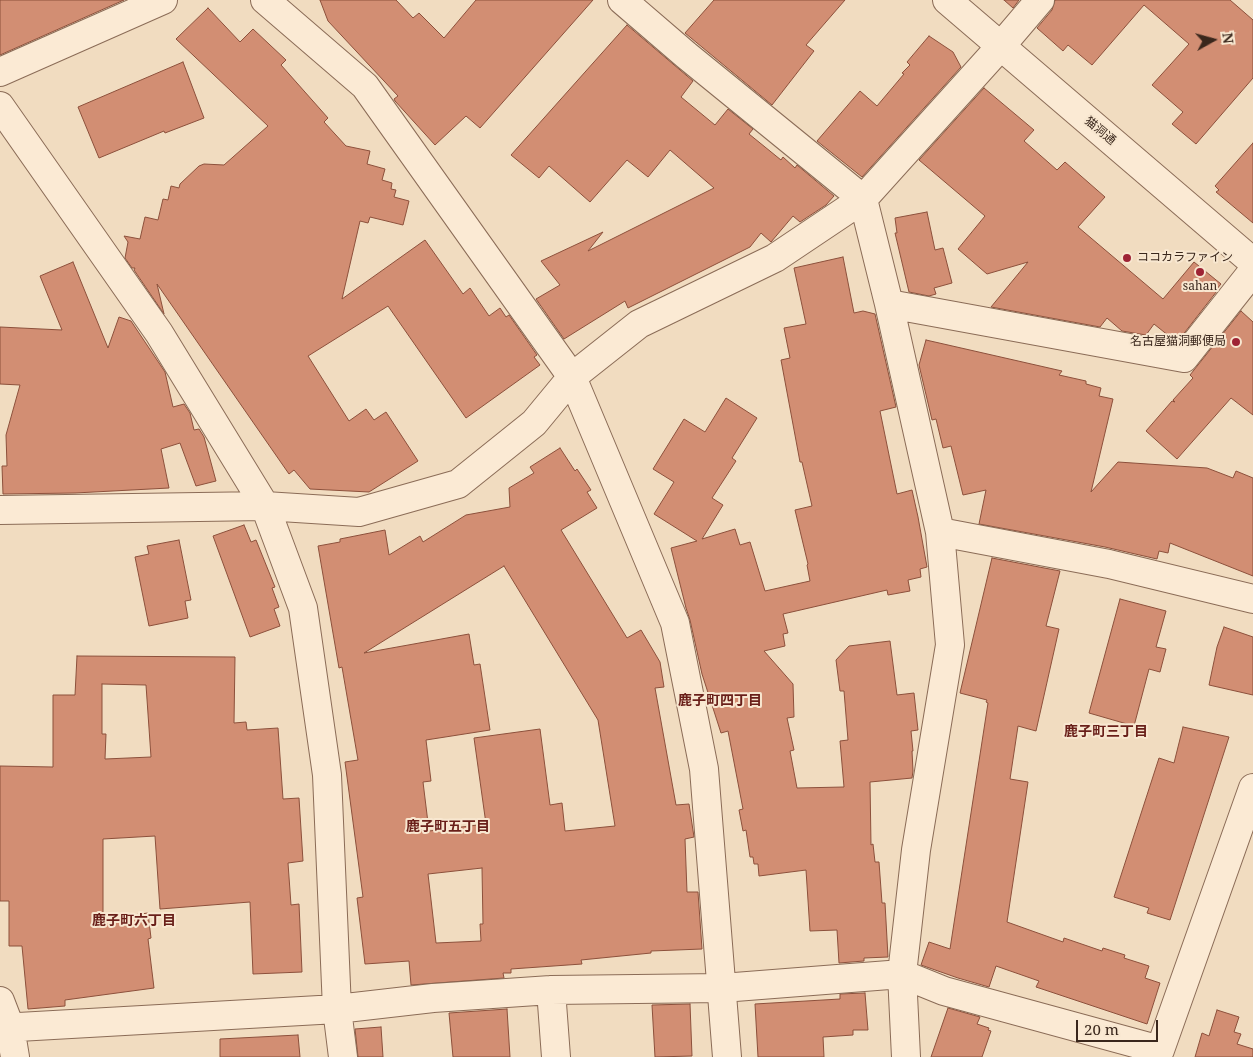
<!DOCTYPE html>
<meta charset="utf-8">
<style>
body{margin:0}
#map{position:relative;width:1253px;height:1057px;overflow:hidden;background:#f1dcc0;font-family:"Noto Serif",serif}
canvas{display:block}
.north{position:absolute;left:1188px;top:15px;width:50px;height:50px;-webkit-text-stroke:4px #f8e7d0;paint-order:stroke;rotate:83deg;font-size:14px;font-weight:700;line-height:20px;text-align:center;color:#3a271c}
.north::after{content:'';display:block;margin:auto;width:18px;height:22px;background:#3a271c;clip-path:polygon(50% 0,100% 100%,50% 72%,0 100%)}
.scale{position:absolute;left:1076px;top:1020px;width:82px;height:22px;box-sizing:border-box;border:2px solid #3a271c;border-top:0;padding-left:6px;font-size:15px;line-height:18px;white-space:nowrap;color:#3a271c;-webkit-text-stroke:4px #f8e7d0;paint-order:stroke}
</style>
<div id="map">
<canvas width="1253" height="1057"></canvas>
<div class="north">N</div>
<div class="scale">20 m</div>
</div>
<script>
const context = document.querySelector('canvas').getContext('2d');
context.lineJoin = 'round';
function fill(path, color) { context.fillStyle = color; context.fill(path, 'evenodd'); }
const toPath = rows => new Path2D(rows.map(r => 'M' + r).join(''));
function stroke(path, color, width, dash) { context.strokeStyle = color; context.lineWidth = width; context.lineCap = dash ? 'butt' : 'round'; context.setLineDash(dash || []); context.stroke(path); }
function write(font, color, halo, rows, align = 'center') {
  context.font = font + ' "Noto Serif","Noto Sans JP",serif'; context.lineWidth = 4; context.setLineDash([]); context.textBaseline = 'middle'; context.strokeStyle = halo; context.fillStyle = color; for (const [text, x, y, turn = 0] of rows) {
    context.save(); context.translate(x, y); context.rotate((+turn || 0) * Math.PI / 180); context.textAlign = isNaN(turn) ? turn : align; if (halo) context.strokeText(text, 0, 0); context.fillText(text, 0, 0); context.restore();
  }
}
const building = toPath([
 [0,0,124,0,0,55,0,0],
 [320,0,396,0,413,18,419,13,444,38,476,0,593,0,480,128,466,116,435,145,395,101,394,99,398,96,328,21,320,0],
 [714,0,845,0,806,45,814,51,772,105,685,33,714,0],
 [1004,0,1019,0,1013,8,1004,0],
 [1055,0,1230,0,1253,20,1253,78,1196,144,1172,124,1183,112,1152,85,1189,44,1144,5,1092,65,1068,45,1063,51,1037,28,1052,10,1055,0],
 [208,8,240,42,253,29,286,60,281,65,328,118,324,122,346,146,370,151,367,164,385,169,382,180,392,183,391,189,396,190,394,197,409,201,403,225,370,217,368,223,360,221,342,299,425,240,463,294,470,288,489,316,500,308,506,317,509,315,537,355,534,357,540,365,466,418,388,306,308,356,349,421,366,409,374,420,386,412,418,461,369,492,310,489,294,470,289,474,157,284,164,314,134,270,135,268,132,268,125,258,128,242,124,236,140,239,145,217,158,220,163,199,168,200,171,186,179,188,180,184,199,166,204,164,224,165,268,126,176,39,208,8],
 [627,25,693,81,681,97,715,125,728,109,753,129,749,134,781,160,783,157,795,168,797,165,834,196,826,205,800,222,793,216,771,242,761,233,750,247,628,308,625,301,564,339,536,299,560,285,541,261,603,232,588,251,714,188,670,150,648,177,627,160,590,202,549,166,539,178,511,155,627,25],
 [929,36,953,52,961,67,862,177,817,141,860,91,877,106,904,74,902,73,910,65,907,62,929,36],
 [183,62,204,118,165,133,164,131,99,158,78,107,183,62],
 [984,88,1034,130,1024,141,1057,170,1065,162,1105,197,1078,227,1163,299,1194,262,1221,284,1216,290,1217,291,1178,341,1174,340,1154,324,1146,335,1122,331,1107,318,1100,327,991,307,1028,262,987,274,958,249,985,216,919,160,984,88],
 [1253,143,1253,223,1216,192,1219,190,1215,186,1253,143],
 [927,212,935,250,943,248,952,283,934,288,936,294,929,296,909,292,895,233,897,233,895,218,927,212],
 [843,257,854,313,863,311,875,314,896,407,880,411,897,494,912,490,918,517,927,567,920,569,921,577,908,580,910,591,888,595,887,590,783,614,788,633,783,634,785,646,764,651,793,684,794,717,787,718,794,750,790,751,797,788,844,787,840,741,848,740,844,691,840,691,836,660,849,646,890,641,897,695,914,693,918,730,911,731,913,751,912,751,913,771,912,778,870,782,871,845,873,844,875,862,879,862,882,903,885,903,888,957,864,958,864,961,839,963,837,930,810,931,806,870,759,876,758,864,754,864,753,857,750,857,746,830,743,831,739,810,743,809,728,731,721,733,702,674,690,620,686,608,671,548,697,541,654,514,674,482,653,469,684,419,705,432,726,398,757,418,732,458,736,461,712,498,723,505,702,539,735,529,740,545,750,542,765,591,810,581,807,565,808,564,795,510,812,506,802,462,800,462,781,360,790,358,784,328,806,324,794,268,843,257],
 [73,262,108,348,119,317,131,321,165,372,173,407,184,404,190,413,194,430,199,429,204,437,216,481,196,486,180,443,161,449,169,488,75,493,3,494,2,466,7,466,6,435,20,385,0,384,0,327,62,330,40,276,73,262],
 [1241,311,1253,322,1253,415,1231,398,1177,459,1146,431,1172,401,1175,402,1173,400,1193,378,1190,375,1241,311],
 [926,340,1062,371,1059,375,1086,381,1086,384,1101,388,1099,396,1113,399,1091,492,1118,462,1207,468,1233,478,1236,471,1253,478,1253,576,1170,543,1168,553,1159,551,1157,559,1105,547,979,524,986,490,963,495,951,446,943,448,936,419,932,420,919,365,926,340],
 [560,448,575,471,577,469,591,490,587,492,597,508,561,530,627,638,641,630,660,662,664,687,655,688,676,805,689,804,694,837,685,839,687,892,698,892,702,949,651,951,651,953,581,960,582,964,511,969,511,973,503,973,504,978,411,985,409,961,365,964,357,898,363,897,345,762,358,760,342,667,339,668,318,546,340,542,340,539,385,530,389,555,420,536,423,542,466,515,510,507,509,488,534,473,530,467,560,448],
 [504,566,598,720,615,826,565,831,562,803,550,805,540,729,474,738,486,824,429,831,423,782,431,781,426,740,490,730,480,664,474,665,469,634,364,653,504,566],
 [482,868,483,924,480,924,481,941,436,943,428,874,482,868],
 [244,525,251,542,256,540,275,587,272,588,279,607,274,609,280,626,250,637,213,536,244,525],
 [179,540,191,600,185,601,188,618,149,626,135,557,149,554,147,546,179,540],
 [992,558,1060,571,1046,626,1059,629,1036,731,1018,726,1010,779,1028,782,1007,922,1063,942,1064,938,1102,951,1103,948,1125,955,1124,958,1149,966,1145,978,1160,983,1147,1024,1036,987,1039,981,996,966,989,987,958,978,921,965,929,942,950,949,988,703,986,702,987,700,960,693,992,558],
 [1120,599,1166,611,1156,647,1166,649,1160,672,1149,669,1134,726,1089,713,1120,599],
 [1224,627,1253,637,1253,695,1209,685,1217,647,1224,627],
 [77,656,235,657,234,723,246,722,247,730,278,728,283,799,299,798,303,861,288,863,291,905,299,904,302,972,253,974,250,902,160,909,155,836,103,839,103,919,148,913,151,938,148,939,154,988,65,1000,65,1006,28,1009,22,946,9,946,9,901,0,901,0,766,53,767,53,695,75,695,77,656],
 [102,684,146,685,151,757,105,759,106,734,102,734,102,684],
 [1183,727,1229,737,1170,920,1147,913,1149,908,1114,897,1159,758,1174,763,1183,727],
 [865,993,868,1030,853,1030,853,1035,823,1037,824,1057,758,1057,755,1004,840,999,840,994,865,993],
 [690,1004,692,1056,655,1057,652,1005,690,1004],
 [948,1008,980,1017,977,1024,989,1028,988,1030,991,1031,982,1057,931,1057,948,1008],
 [507,1009,510,1057,453,1057,449,1013,507,1009],
 [1217,1010,1239,1017,1234,1032,1241,1034,1237,1044,1253,1049,1253,1057,1195,1057,1202,1033,1209,1036,1217,1010],
 [381,1027,383,1057,358,1057,355,1029,381,1027],
 [298,1035,300,1057,220,1057,220,1039,298,1035]
]);
fill(building, '#d28e73');
stroke(building, '#8c503b', 1);
const minor = toPath([
 [265,0,365,86,572,377,675,623,704,769,727,1057],
 [622,0,686,55,863,199,889,304,940,532,950,645,916,850,902,974,906,1057],
 [947,0,1253,262],
 [0,72,163,0],
 [0,106,159,333,265,506,303,608,327,775,337,1009,343,1057],
 [889,304,1184,358,1253,271],
 [0,510,265,506,359,512,458,484,534,423,572,377,639,324,775,258,863,199,1000,47,1040,0],
 [940,532,1109,564,1253,599],
 [551,990,556,1057],
 [0,1001,10,1027,15,1057],
 [0,1028,337,1009,433,998,551,990,722,988,902,974,944,991,1160,1050,1253,788]
]);
stroke(minor, '#8b6c57', 30);
stroke(minor, '#fbead4', 28);
for (const [x, y, r, color] of [
 [1127,258,5,"#9e2334"],
 [1200,272,5,"#9e2334"],
 [1236,342,5,"#9e2334"]
]) { const dot = new Path2D(); dot.arc(x, y, r, 0, 2 * Math.PI); context.fillStyle = color; context.fill(dot); stroke(dot, '#f8e7d0', 2); }
write('12px', '#3a271c', '#f8e7d0', [
 ["猫洞通",1100,131,40]
]);
write('12px', '#3a271c', '#f8e7d0', [
 ["ココカラファイン",1137,258],
 ["sahan",1200,287,"center"],
 ["名古屋猫洞郵便局",1226,342,"right"]
], 'left');
write('bold 14px', '#691f19', '#f8e7d0', [
 ["鹿子町四丁目",720,701],
 ["鹿子町三丁目",1106,732],
 ["鹿子町五丁目",448,827],
 ["鹿子町六丁目",134,921]
]);
</script>
